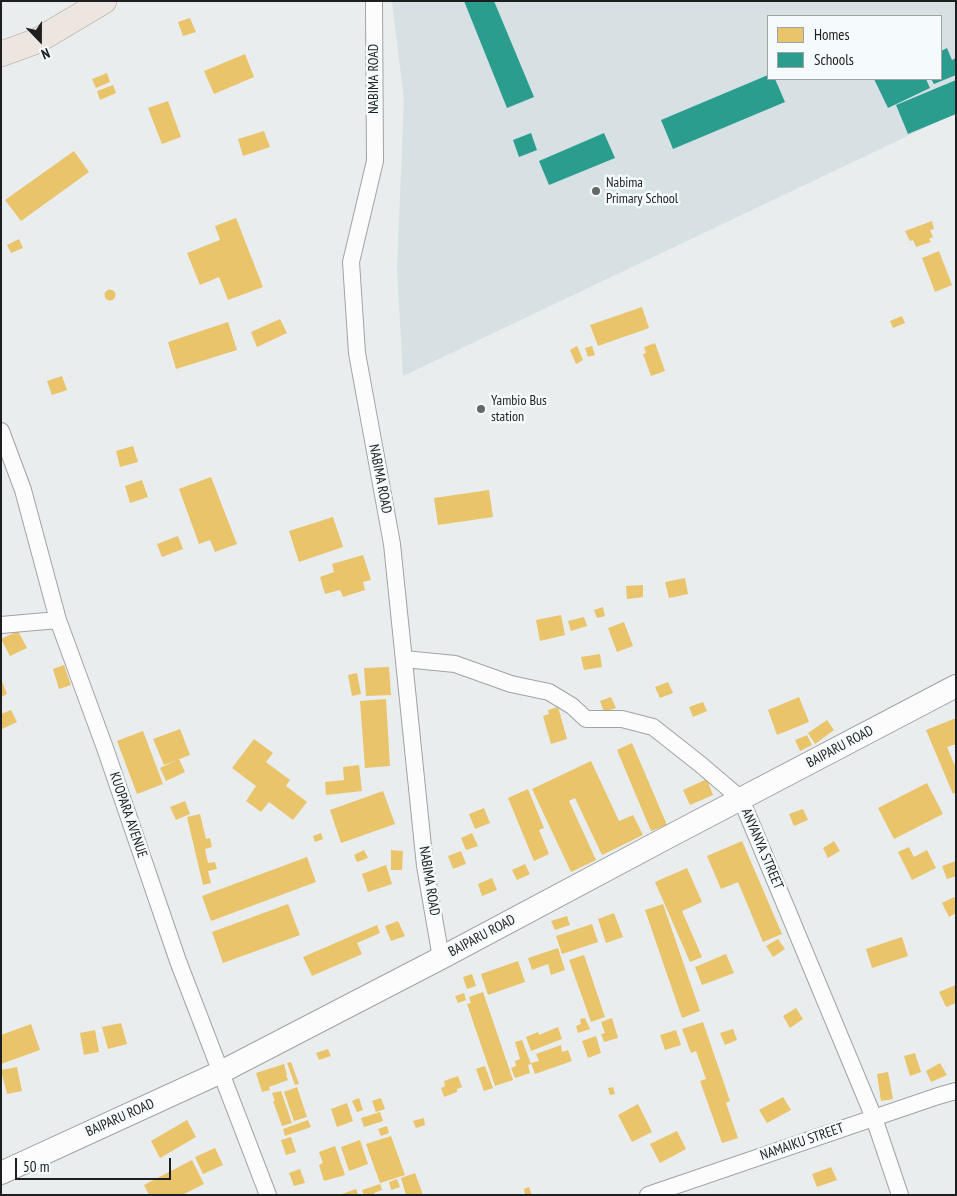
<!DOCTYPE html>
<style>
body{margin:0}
#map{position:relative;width:957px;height:1196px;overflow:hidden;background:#e9edee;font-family:"PT Sans Narrow",sans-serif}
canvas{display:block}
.frame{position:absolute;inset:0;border:2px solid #1c1e1f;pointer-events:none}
.legend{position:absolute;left:767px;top:15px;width:175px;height:65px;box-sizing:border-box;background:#f5fbfc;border:1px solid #9ea3a4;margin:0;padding:6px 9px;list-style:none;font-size:15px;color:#1c1e1f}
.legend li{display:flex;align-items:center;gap:10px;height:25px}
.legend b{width:25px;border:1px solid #9ea3a4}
.north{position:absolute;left:15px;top:15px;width:50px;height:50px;-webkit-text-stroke:4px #f5fbfc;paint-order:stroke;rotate:158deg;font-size:14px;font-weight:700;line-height:20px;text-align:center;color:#1c1e1f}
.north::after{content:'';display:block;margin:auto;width:18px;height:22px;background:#1c1e1f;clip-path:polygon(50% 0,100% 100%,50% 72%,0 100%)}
.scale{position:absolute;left:15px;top:1158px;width:156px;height:22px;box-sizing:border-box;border:2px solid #1c1e1f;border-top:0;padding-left:6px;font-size:15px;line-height:18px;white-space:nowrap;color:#1c1e1f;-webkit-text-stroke:4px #f5fbfc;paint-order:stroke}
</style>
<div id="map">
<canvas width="957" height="1196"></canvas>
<div class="frame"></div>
<ul class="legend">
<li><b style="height:14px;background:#e9c46a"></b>Homes</li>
<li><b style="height:14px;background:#2a9d8f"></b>Schools</li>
</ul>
<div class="north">N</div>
<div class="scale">50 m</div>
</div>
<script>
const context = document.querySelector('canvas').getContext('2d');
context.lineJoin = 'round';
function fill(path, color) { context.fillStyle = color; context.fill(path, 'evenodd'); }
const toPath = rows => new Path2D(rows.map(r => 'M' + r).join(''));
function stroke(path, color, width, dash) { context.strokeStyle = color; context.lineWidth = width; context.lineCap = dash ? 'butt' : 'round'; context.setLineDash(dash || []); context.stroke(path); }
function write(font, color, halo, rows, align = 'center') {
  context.font = font + ' "PT Sans Narrow",sans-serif'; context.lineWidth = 5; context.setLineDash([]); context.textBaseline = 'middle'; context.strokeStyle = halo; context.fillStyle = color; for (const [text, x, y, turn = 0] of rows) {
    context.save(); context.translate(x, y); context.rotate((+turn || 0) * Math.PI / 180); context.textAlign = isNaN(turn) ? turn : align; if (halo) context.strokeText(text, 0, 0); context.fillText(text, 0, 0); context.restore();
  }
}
fill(toPath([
 [392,1,956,1,956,113,403,376,397,268,404,100],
 [768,16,941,16,941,79,768,79]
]), '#d7e0e3');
fill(toPath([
 [190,18,196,32,183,36,178,22],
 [245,54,254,77,214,94,204,71],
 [107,73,110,82,96,88,92,79],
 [113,85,116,93,100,100,97,91],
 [168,101,181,137,162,144,148,108],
 [264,131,270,147,243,156,238,139],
 [74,151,89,172,21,221,5,200],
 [236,218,263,287,228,300,219,277,200,285,187,253,220,240,215,226],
 [932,221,934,229,930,230,933,237,929,239,931,242,916,247,913,240,910,241,905,231],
 [19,239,23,248,11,253,7,245],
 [939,251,952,285,935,292,922,258],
 '104.5 295a5.5 5.5 0 1 1 11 0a5.5 5.5 0 1 1-11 0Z',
 [642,307,649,328,598,346,590,325],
 [902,316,905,323,893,328,890,321],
 [280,319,287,333,257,347,251,332],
 [228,322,237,350,176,369,168,342],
 [655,343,665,371,651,376,643,354,646,353,644,347],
 [577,346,583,360,576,364,570,350],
 [592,346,595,355,588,357,585,348],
 [62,376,67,390,52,395,47,381],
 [133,446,138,462,120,467,116,451],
 [211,477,237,544,215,552,210,540,199,544,179,489],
 [142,480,148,497,130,503,125,486],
 [489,490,493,517,438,525,434,498],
 [333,517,343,547,299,562,289,531],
 [178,536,183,549,162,557,157,544],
 [363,555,371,580,363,582,365,590,343,597,340,590,325,594,320,577,334,572,332,564],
 [685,578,688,594,669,598,665,582],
 [643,585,643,597,627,599,626,586],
 [603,607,605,616,597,618,594,610],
 [561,615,565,635,540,641,536,620],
 [584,617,587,626,571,631,568,621],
 [624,622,633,646,617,652,608,628],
 [18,631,27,648,10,656,1,639],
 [600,654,602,667,584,670,581,657],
 [64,665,71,685,59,689,53,669],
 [389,667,391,695,366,696,364,668],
 [357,673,361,694,352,696,348,675],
 [1,679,7,694,1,697],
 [668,682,673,693,660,698,655,687],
 [611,697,616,708,604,712,600,701],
 [799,697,809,722,777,735,768,710],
 [386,699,390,766,365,768,360,701],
 [703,702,707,711,693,717,689,707],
 [558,707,567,739,551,744,543,716,549,714,548,710],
 [11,710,17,722,2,729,1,714],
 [956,718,956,744,947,747,956,768,956,792,953,794,926,730],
 [827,720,834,730,815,744,808,733],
 [180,729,190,755,164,765,153,739],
 [143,731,163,784,137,794,117,741],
 [807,735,812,745,800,751,795,740],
 [254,739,273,753,266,762,290,780,286,786,307,802,293,820,269,802,261,812,246,801,256,786,232,768],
 [632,743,667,825,651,831,617,750],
 [179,759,185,772,166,781,160,768],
 [591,761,619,821,633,815,643,835,602,855,575,798,569,801,596,860,571,872,532,789],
 [359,765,362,791,326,795,325,782,344,780,343,767],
 [707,779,713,795,690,805,683,790],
 [927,783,943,814,894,839,878,808],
 [528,789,544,828,539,830,549,854,534,861,508,798],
 [383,791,395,824,341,843,330,810],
 [185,801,190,814,176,820,170,807],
 [484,808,490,823,475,829,469,814],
 [803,809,808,820,794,826,789,814],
 [200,814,206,839,210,838,212,847,205,849,208,863,215,862,217,869,208,871,211,883,203,885,187,817],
 [321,833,323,839,315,842,313,836],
 [472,833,478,846,466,850,461,838],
 [742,841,782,934,763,942,738,882,721,889,707,856],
 [834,841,840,851,828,858,823,848],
 [909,847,914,857,927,850,936,868,912,880,898,852],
 [364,850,368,858,357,862,354,855],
 [391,850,403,851,402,870,391,870],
 [461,851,466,864,453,869,448,856],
 [307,857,316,882,211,921,202,896],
 [956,861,956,876,947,879,942,866],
 [525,864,530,874,517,880,512,870],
 [386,865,392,884,368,892,362,874],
 [687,868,702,902,682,911,702,957,690,962,655,882],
 [492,878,497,890,482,896,478,884],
 [954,897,956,901,956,913,949,917,942,903],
 [288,904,300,935,223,963,212,932],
 [663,904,700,1011,682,1018,645,910],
 [614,913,623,937,606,943,598,919],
 [567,916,570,925,555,930,551,921],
 [398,921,405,936,391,941,385,926],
 [592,924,598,942,562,954,556,936],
 [377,925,380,933,357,943,362,954,312,976,303,957],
 [902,937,908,956,872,968,866,949],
 [778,939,785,949,773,957,766,946],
 [558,948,565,970,551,975,548,964,532,970,528,958],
 [726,954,734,973,702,985,695,967],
 [584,955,605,1017,591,1022,569,960],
 [518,961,525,982,488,995,481,974],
 [472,974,476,986,467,989,463,977],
 [956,985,956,1003,946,1007,939,992],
 [483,992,513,1080,495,1086,467,1004,471,1003,469,997],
 [464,993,466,1000,458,1003,455,996],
 [796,1008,803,1019,790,1028,783,1016],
 [585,1018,590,1029,578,1033,576,1026,581,1024,580,1019],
 [612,1018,618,1038,604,1042,601,1034,605,1033,601,1022],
 [703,1022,730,1101,726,1103,738,1138,722,1143,700,1081,706,1079,696,1051,691,1053,682,1029],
 [121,1023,127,1044,108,1049,102,1027],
 [31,1024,40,1050,1,1064,1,1035],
 [558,1027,562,1039,531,1051,526,1037,538,1032,539,1035],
 [733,1029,737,1040,725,1045,720,1033],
 [95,1030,99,1052,84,1055,80,1033],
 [676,1030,681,1045,665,1050,660,1035],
 [596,1036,601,1053,588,1058,582,1041],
 [522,1040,531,1064,528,1065,530,1073,515,1078,511,1068,516,1066,515,1061,520,1059,515,1042],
 [561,1045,562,1052,568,1050,572,1061,535,1074,531,1063,539,1061,536,1054],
 [328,1049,331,1056,319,1060,316,1053],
 [915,1053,921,1072,910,1076,904,1056],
 [291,1062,299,1084,295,1085,287,1063],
 [940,1063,947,1075,931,1082,926,1071],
 [284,1064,287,1075,286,1075,288,1080,269,1087,270,1090,262,1092,256,1073],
 [485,1066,493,1088,484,1091,476,1069],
 [17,1067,22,1091,7,1094,1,1070],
 [888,1072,893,1099,881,1101,877,1074],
 [458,1076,462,1087,457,1089,457,1092,444,1097,441,1088,445,1086,444,1081],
 [297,1087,307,1117,294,1121,284,1092],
 [613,1087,615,1094,610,1095,608,1088],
 [281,1091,292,1123,282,1126,273,1101,275,1101,272,1093],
 [783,1097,791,1110,767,1123,759,1110],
 [359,1098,363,1110,357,1112,352,1101],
 [381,1098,385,1109,376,1112,372,1101],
 [347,1103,353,1121,337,1127,331,1109],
 [638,1104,652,1132,632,1142,618,1115],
 [380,1112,383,1121,364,1127,361,1118],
 [424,1118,425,1125,416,1128,413,1121],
 [187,1120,196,1137,160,1158,151,1141],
 [308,1120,311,1127,285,1136,283,1129],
 [387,1126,389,1133,381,1136,378,1129],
 [677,1131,686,1149,660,1163,650,1144],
 [391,1136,405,1175,380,1183,366,1144],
 [291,1137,296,1152,286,1155,281,1140],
 [360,1140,368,1164,349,1171,341,1147],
 [335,1146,345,1175,324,1181,319,1165,323,1163,319,1152],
 [215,1148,223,1165,203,1174,195,1157],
 [192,1160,204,1184,182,1195,149,1195,144,1185],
 [831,1167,837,1180,817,1187,812,1174],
 [300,1169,305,1183,294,1186,289,1173],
 [415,1173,423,1195,406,1195,401,1178],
 [397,1179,400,1187,391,1190,389,1182],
 [380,1184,382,1190,374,1193,375,1195,364,1195,362,1190],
 [529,1187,532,1195,525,1195,524,1189],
 [356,1189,358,1195,342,1195,342,1194]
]), '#e9c46a');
fill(toPath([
 [464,1,494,1,534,97,507,108],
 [947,48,952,60,956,58,956,75,934,84,931,79,941,79,941,51],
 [768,75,768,79,775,79,785,102,673,149,661,120],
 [874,79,926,79,930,88,888,108],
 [956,80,956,114,908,134,896,105],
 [531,133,537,150,519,157,513,140],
 [604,133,615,158,549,185,539,161]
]), '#2a9d8f');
const street = toPath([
 [374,1,375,161,351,262,357,353,392,544,425,866,441,958],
 [1,431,23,490,58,620,105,748,178,961,268,1195],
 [1,625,58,620],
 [404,659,455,664,511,684,549,692,572,706,586,719,622,719,653,727,700,764,741,799,874,1118,900,1195],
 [648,1195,938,1096,956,1091]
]);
const secondary = toPath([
 [1,1173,221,1072,441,958,670,836,956,686]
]);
const primary = toPath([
 [1,54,37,41,104,1]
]);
stroke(street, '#a0a3a4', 18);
stroke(secondary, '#a0a3a4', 24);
stroke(primary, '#b0a39a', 26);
stroke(street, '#fcfcfc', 16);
stroke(secondary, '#fcfcfc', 22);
stroke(primary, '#ece5e0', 25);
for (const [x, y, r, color] of [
 [596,191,5,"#646667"],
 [481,409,5,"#646667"]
]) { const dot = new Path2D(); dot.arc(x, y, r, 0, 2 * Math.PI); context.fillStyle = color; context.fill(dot); stroke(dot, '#f5fbfc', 2); }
write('14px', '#1c1e1f', '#f5fbfc', [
 ["NABIMA ROAD",374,79,-90],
 ["NABIMA ROAD",380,479,79],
 ["BAIPARU ROAD",840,747,-28],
 ["KUOPARA AVENUE",128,815,71],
 ["ANYANYA STREET",762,849,67],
 ["NABIMA ROAD",429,881,81],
 ["BAIPARU ROAD",482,936,-28],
 ["BAIPARU ROAD",120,1118,-24],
 ["NAMAIKU STREET",802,1142,-19]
]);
write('14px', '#1c1e1f', '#f5fbfc', [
 ["Nabima",606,183],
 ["Primary School",606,199],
 ["Yambio Bus",491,401],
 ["station",491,417]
], 'left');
</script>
